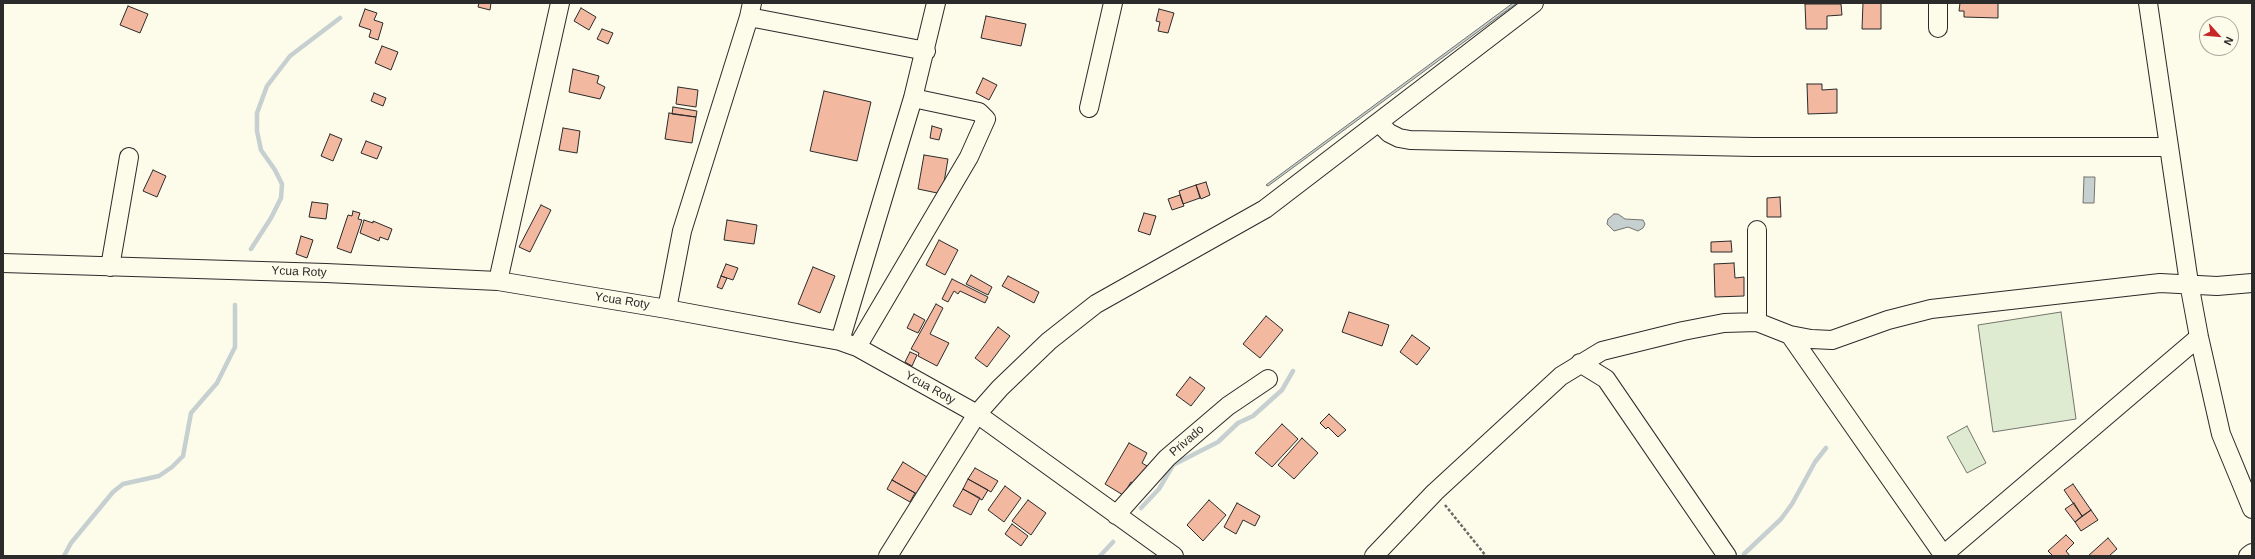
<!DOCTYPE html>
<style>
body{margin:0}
#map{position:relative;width:2255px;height:559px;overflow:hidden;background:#fdfbea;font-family:Arial,sans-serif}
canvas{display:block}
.frame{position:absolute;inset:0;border:4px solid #2b2b2b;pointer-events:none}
.north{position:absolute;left:2199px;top:16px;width:40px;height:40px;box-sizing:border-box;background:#fdfbea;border:1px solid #a9a89e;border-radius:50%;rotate:117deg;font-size:11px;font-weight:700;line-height:16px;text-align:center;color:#2b2b2b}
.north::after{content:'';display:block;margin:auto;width:14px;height:18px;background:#c62828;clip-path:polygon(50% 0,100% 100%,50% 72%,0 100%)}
</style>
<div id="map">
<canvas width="2255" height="559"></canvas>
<div class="frame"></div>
<div class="north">N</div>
</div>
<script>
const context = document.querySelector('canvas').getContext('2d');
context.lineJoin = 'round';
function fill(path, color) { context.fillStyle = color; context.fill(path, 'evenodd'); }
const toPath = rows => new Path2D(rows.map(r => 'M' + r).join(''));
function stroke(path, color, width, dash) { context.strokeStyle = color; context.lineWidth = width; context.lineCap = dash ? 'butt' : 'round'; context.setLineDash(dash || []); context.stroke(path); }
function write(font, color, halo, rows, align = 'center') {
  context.font = font + ' Arial,sans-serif'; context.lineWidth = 3; context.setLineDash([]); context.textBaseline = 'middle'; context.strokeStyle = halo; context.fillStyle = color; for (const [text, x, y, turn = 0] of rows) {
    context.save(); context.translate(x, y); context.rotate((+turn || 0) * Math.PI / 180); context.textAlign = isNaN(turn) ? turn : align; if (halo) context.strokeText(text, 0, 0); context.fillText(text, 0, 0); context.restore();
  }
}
const green = toPath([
 [2061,312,2076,419,1993,432,1978,325,2061,312],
 [1967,426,1986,463,1967,473,1947,437,1967,426]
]);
fill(green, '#deebd1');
stroke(green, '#74746e', 1);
const water = toPath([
 [1513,3,1517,3,1268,186,1266,185,1513,3],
 [2084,177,2095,177,2094,203,2083,203,2084,177],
 [1614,214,1618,214,1625,219,1643,220,1645,224,1643,228,1638,231,1628,227,1614,231,1607,224,1608,219,1614,214]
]);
fill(water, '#c7d0d0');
stroke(water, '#74746e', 1);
stroke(toPath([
 [251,249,271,218,281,198,282,184,275,170,261,150,257,131,257,113,267,86,290,56,340,18],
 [1141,508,1159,489,1173,465,1218,442,1238,423,1253,416,1282,390,1293,371],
 [1744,554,1781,519,1792,504,1815,462,1826,448],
 [64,556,71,543,113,492,123,484,159,476,172,467,183,456,191,413,217,383,235,347,235,305],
 [1100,556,1113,542]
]), '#c7d0d0', 4.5);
const building = toPath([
 [479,3,491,3,490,10,478,7,479,3],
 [1863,3,1881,3,1881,29,1862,29,1863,3],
 [1960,3,1998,3,1998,18,1964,17,1964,11,1959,11,1960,3],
 [1805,4,1841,4,1842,15,1827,16,1827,29,1806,29,1805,4],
 [128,6,148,14,140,33,120,25,128,6],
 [581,8,596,17,589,30,574,21,581,8],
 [365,9,377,13,374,20,383,23,378,40,369,37,371,30,359,26,365,9],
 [1159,9,1174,13,1168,33,1158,31,1160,22,1156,21,1159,9],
 [986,16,1026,24,1021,46,981,38,986,16],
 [602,29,613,33,608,44,597,39,602,29],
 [382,46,398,52,391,70,375,63,382,46],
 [573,69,599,76,597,83,605,87,600,99,569,92,573,69],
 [983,78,997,85,989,100,976,93,983,78],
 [1807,84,1822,84,1822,90,1837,89,1837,113,1808,114,1807,84],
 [678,87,698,90,696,107,676,104,678,87],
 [824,91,871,102,857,161,810,151,824,91],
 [374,93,386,98,383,106,371,101,374,93],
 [673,107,697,111,696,117,672,114,673,107],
 [669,113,696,117,692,143,665,139,669,113],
 [932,126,942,129,939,140,930,138,932,126],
 [563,128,580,131,577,153,559,150,563,128],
 [330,134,342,139,333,161,321,156,330,134],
 [366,141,382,147,377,159,361,153,366,141],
 [924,155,948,159,942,194,918,189,924,155],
 [153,170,166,176,157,197,143,191,153,170],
 [1206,182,1210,195,1201,199,1196,185,1206,182],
 [1196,185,1200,198,1183,204,1179,191,1196,185],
 [1180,195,1184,206,1172,210,1168,199,1180,195],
 [1780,197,1781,217,1767,217,1767,198,1780,197],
 [312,202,328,204,326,219,309,217,312,202],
 [541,205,551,210,530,252,519,247,541,205],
 [353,211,360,213,358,219,362,220,351,253,337,248,348,215,352,216,353,211],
 [1144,213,1156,216,1150,235,1138,231,1144,213],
 [364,220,373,223,373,221,392,229,388,240,380,237,379,241,360,233,364,220],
 [727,220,757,225,754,244,724,240,727,220],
 [301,236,313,240,307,258,296,254,301,236],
 [939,240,958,250,945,275,926,265,939,240],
 [1731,241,1732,252,1711,252,1711,242,1731,241],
 [1734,263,1735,278,1744,277,1744,296,1715,297,1714,264,1734,263],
 [726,264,738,268,733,280,721,276,726,264],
 [813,267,835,276,820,313,798,304,813,267],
 [971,275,992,287,988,295,966,284,971,275],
 [721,276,727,278,722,289,717,287,721,276],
 [1008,276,1039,292,1034,303,1002,286,1008,276],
 [952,279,988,297,985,303,960,291,958,294,954,291,948,302,942,299,952,279],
 [936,304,943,308,930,334,949,343,937,366,918,356,919,353,911,349,936,304],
 [1349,312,1389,325,1382,346,1342,332,1349,312],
 [914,314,925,320,918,333,907,328,914,314],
 [1266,316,1283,330,1260,358,1243,344,1266,316],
 [998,327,1010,336,987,367,975,358,998,327],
 [1412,335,1430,348,1417,365,1400,352,1412,335],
 [910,352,917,355,912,366,905,362,910,352],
 [1190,377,1205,388,1191,406,1176,395,1190,377],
 [1329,414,1346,430,1338,437,1328,427,1326,429,1320,423,1329,414],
 [1282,424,1298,439,1272,467,1255,453,1282,424],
 [1302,438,1318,453,1294,479,1278,465,1302,438],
 [1129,443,1147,453,1142,463,1147,466,1136,485,1131,482,1123,495,1105,484,1129,443],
 [903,462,927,477,917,494,892,480,903,462],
 [975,468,998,481,991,492,968,479,975,468],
 [968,479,988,490,982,500,963,489,968,479],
 [892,480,915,493,910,502,887,489,892,480],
 [2073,484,2091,510,2082,516,2064,490,2073,484],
 [1005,486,1021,498,1004,522,988,510,1005,486],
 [963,489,980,498,971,515,953,506,963,489],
 [1028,500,1046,513,1031,535,1012,521,1028,500],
 [1209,500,1226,515,1203,541,1187,525,1209,500],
 [1237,503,1260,516,1255,526,1243,520,1236,534,1224,527,1237,503],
 [2074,503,2082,516,2075,522,2065,509,2074,503],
 [2091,510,2098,520,2081,531,2075,522,2091,510],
 [1012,524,1028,536,1021,546,1005,534,1012,524],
 [2066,535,2074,543,2066,551,2070,556,2053,556,2048,551,2066,535],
 [2108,538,2117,549,2109,556,2088,556,2108,538]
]);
fill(building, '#f2b8a0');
stroke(building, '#2b2b2b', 1);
const minor = toPath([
 [1938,3,1938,28],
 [2148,3,2189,283,2199,337,2221,434,2252,509],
 [749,17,926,51],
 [1089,108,1113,3],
 [1379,123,1389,133,1399,138,1410,140,1754,147,2169,147],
 [3,263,326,273,498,281,667,309,840,341,857,347,977,414,1174,556],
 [110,267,129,157],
 [498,281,560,3],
 [667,309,682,231,749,17,752,3],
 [1757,322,1757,230],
 [1790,335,1944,556],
 [840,341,913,98,936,3],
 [857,347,969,157,986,119,979,112,913,98],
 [1580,363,1606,379,1727,556],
 [1116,515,1167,458,1228,406,1268,379],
 [888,556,977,414,1000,388,1049,341,1096,304,1265,209,1534,3],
 [1374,556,1435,492,1561,376,1602,351,1683,331,1724,323,1757,322,1790,335,1811,339,1832,340,1888,320,1931,309,2160,283,2217,286,2252,283],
 [1942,556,2199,337],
 [2248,556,2252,553]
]);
stroke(minor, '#2b2b2b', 20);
stroke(toPath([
 [1445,505,1486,556]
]), '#6a6964', 2.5, [3, 2]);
stroke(minor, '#fdfbea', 18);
write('12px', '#2b2b2b', '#fdfbea', [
 ["Ycua Roty",299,272,2],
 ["Ycua Roty",622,301,9],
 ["Ycua Roty",930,388,29],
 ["Privado",1187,441,-41]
]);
</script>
